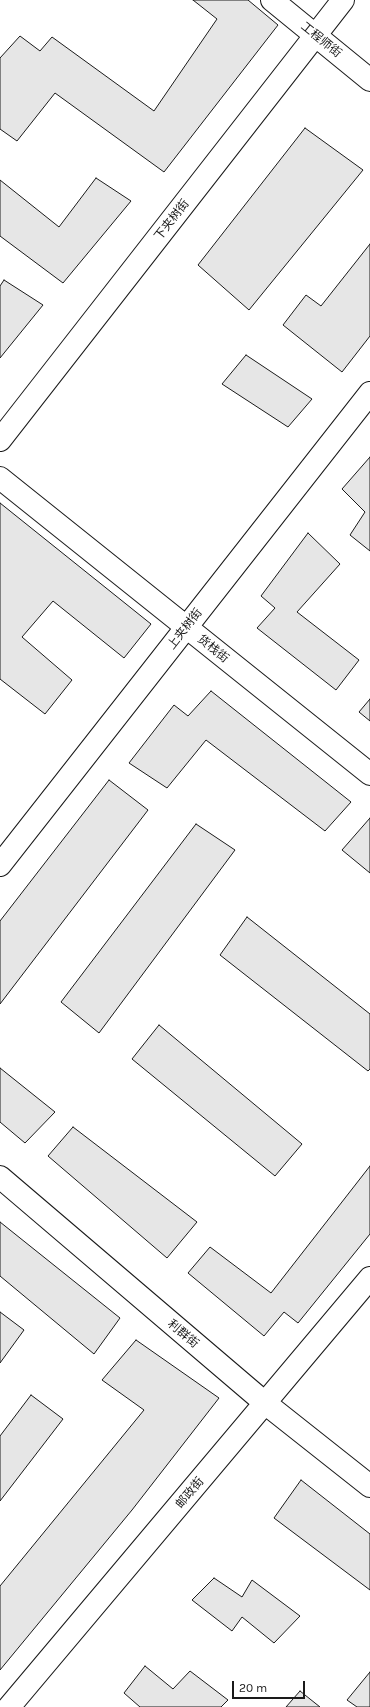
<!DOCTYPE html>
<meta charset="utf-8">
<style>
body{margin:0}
#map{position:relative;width:370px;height:1707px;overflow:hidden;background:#fff;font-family:Karla,sans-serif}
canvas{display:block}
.scale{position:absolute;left:232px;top:1681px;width:73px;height:18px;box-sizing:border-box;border:2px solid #1a1a1a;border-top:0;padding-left:5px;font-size:12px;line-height:14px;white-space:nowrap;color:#1a1a1a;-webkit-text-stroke:3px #fff;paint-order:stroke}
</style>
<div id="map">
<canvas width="370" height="1707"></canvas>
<div class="scale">20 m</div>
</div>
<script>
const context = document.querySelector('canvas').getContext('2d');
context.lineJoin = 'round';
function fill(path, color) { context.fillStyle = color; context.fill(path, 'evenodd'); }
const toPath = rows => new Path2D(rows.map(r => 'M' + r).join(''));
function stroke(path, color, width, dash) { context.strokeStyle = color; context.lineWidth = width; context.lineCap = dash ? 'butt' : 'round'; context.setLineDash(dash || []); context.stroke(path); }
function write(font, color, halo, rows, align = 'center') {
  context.font = font + ' Karla,"Noto Sans SC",sans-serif'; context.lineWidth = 3; context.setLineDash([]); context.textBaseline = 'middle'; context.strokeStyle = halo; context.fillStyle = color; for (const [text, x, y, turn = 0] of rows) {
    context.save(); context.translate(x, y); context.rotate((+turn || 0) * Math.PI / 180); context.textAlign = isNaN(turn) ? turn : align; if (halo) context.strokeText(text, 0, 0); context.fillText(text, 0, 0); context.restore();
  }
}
const building = toPath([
 [193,0,248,0,278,25,164,172,55,93,17,141,0,129,0,58,20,36,40,51,52,37,154,111,217,19,193,0],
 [305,128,363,170,249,310,198,265,305,128],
 [96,178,131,201,63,283,0,236,0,180,59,227,96,178],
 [370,244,370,336,342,372,283,325,306,295,321,306,370,244],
 [4,280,43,305,0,358,0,286,4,280],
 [246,355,312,399,288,427,222,384,246,355],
 [370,457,370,551,350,535,365,512,342,489,370,457],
 [0,503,151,624,124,658,53,601,22,637,72,680,45,714,0,679,0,503],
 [308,533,340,564,297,612,359,660,336,690,257,628,275,608,261,596,308,533],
 [211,691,351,802,325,831,206,740,167,788,129,763,174,705,188,716,211,691],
 [370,699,370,721,359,712,370,699],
 [109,780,148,810,0,1004,0,921,109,780],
 [370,818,370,873,342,850,370,818],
 [196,824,235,850,99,1033,61,1002,196,824],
 [247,917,370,1014,370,1069,368,1071,220,955,247,917],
 [159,1025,302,1144,275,1176,132,1059,159,1025],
 [0,1068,55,1112,25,1143,0,1122,0,1068],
 [73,1127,197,1222,167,1258,48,1156,73,1127],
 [370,1166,370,1234,298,1323,284,1312,264,1336,188,1273,210,1247,271,1293,370,1166],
 [0,1222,120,1318,94,1354,0,1276,0,1222],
 [0,1312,24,1330,0,1363,0,1312],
 [136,1340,219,1398,132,1510,0,1670,0,1586,144,1410,102,1380,136,1340],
 [31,1395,63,1419,0,1501,0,1436,31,1395],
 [301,1480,370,1534,370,1590,274,1518,301,1480],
 [214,1578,242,1597,252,1580,300,1616,274,1643,242,1617,232,1631,192,1600,214,1578],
 [145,1666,173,1689,190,1671,228,1700,221,1707,140,1707,124,1693,145,1666],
 [370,1672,370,1707,357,1707,347,1700,370,1672],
 [300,1691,320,1707,286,1707,300,1691]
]);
fill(building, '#e6e6e6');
stroke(building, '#1a1a1a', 1);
const minor = toPath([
 [272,0,370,80],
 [0,440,343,0],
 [0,478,370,774],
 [0,865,370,393],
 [0,1177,265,1403,370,1486],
 [9,1707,370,1278]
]);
stroke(minor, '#1a1a1a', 24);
stroke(minor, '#fff', 22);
write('12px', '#1a1a1a', '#fff', [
 ["工程师街",321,40,39],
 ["下夹树街",172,220,-52],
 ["上夹树街",185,629,-52],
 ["货栈街",213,649,39],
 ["利群街",183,1334,40],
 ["邮政街",190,1493,-50]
]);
</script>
